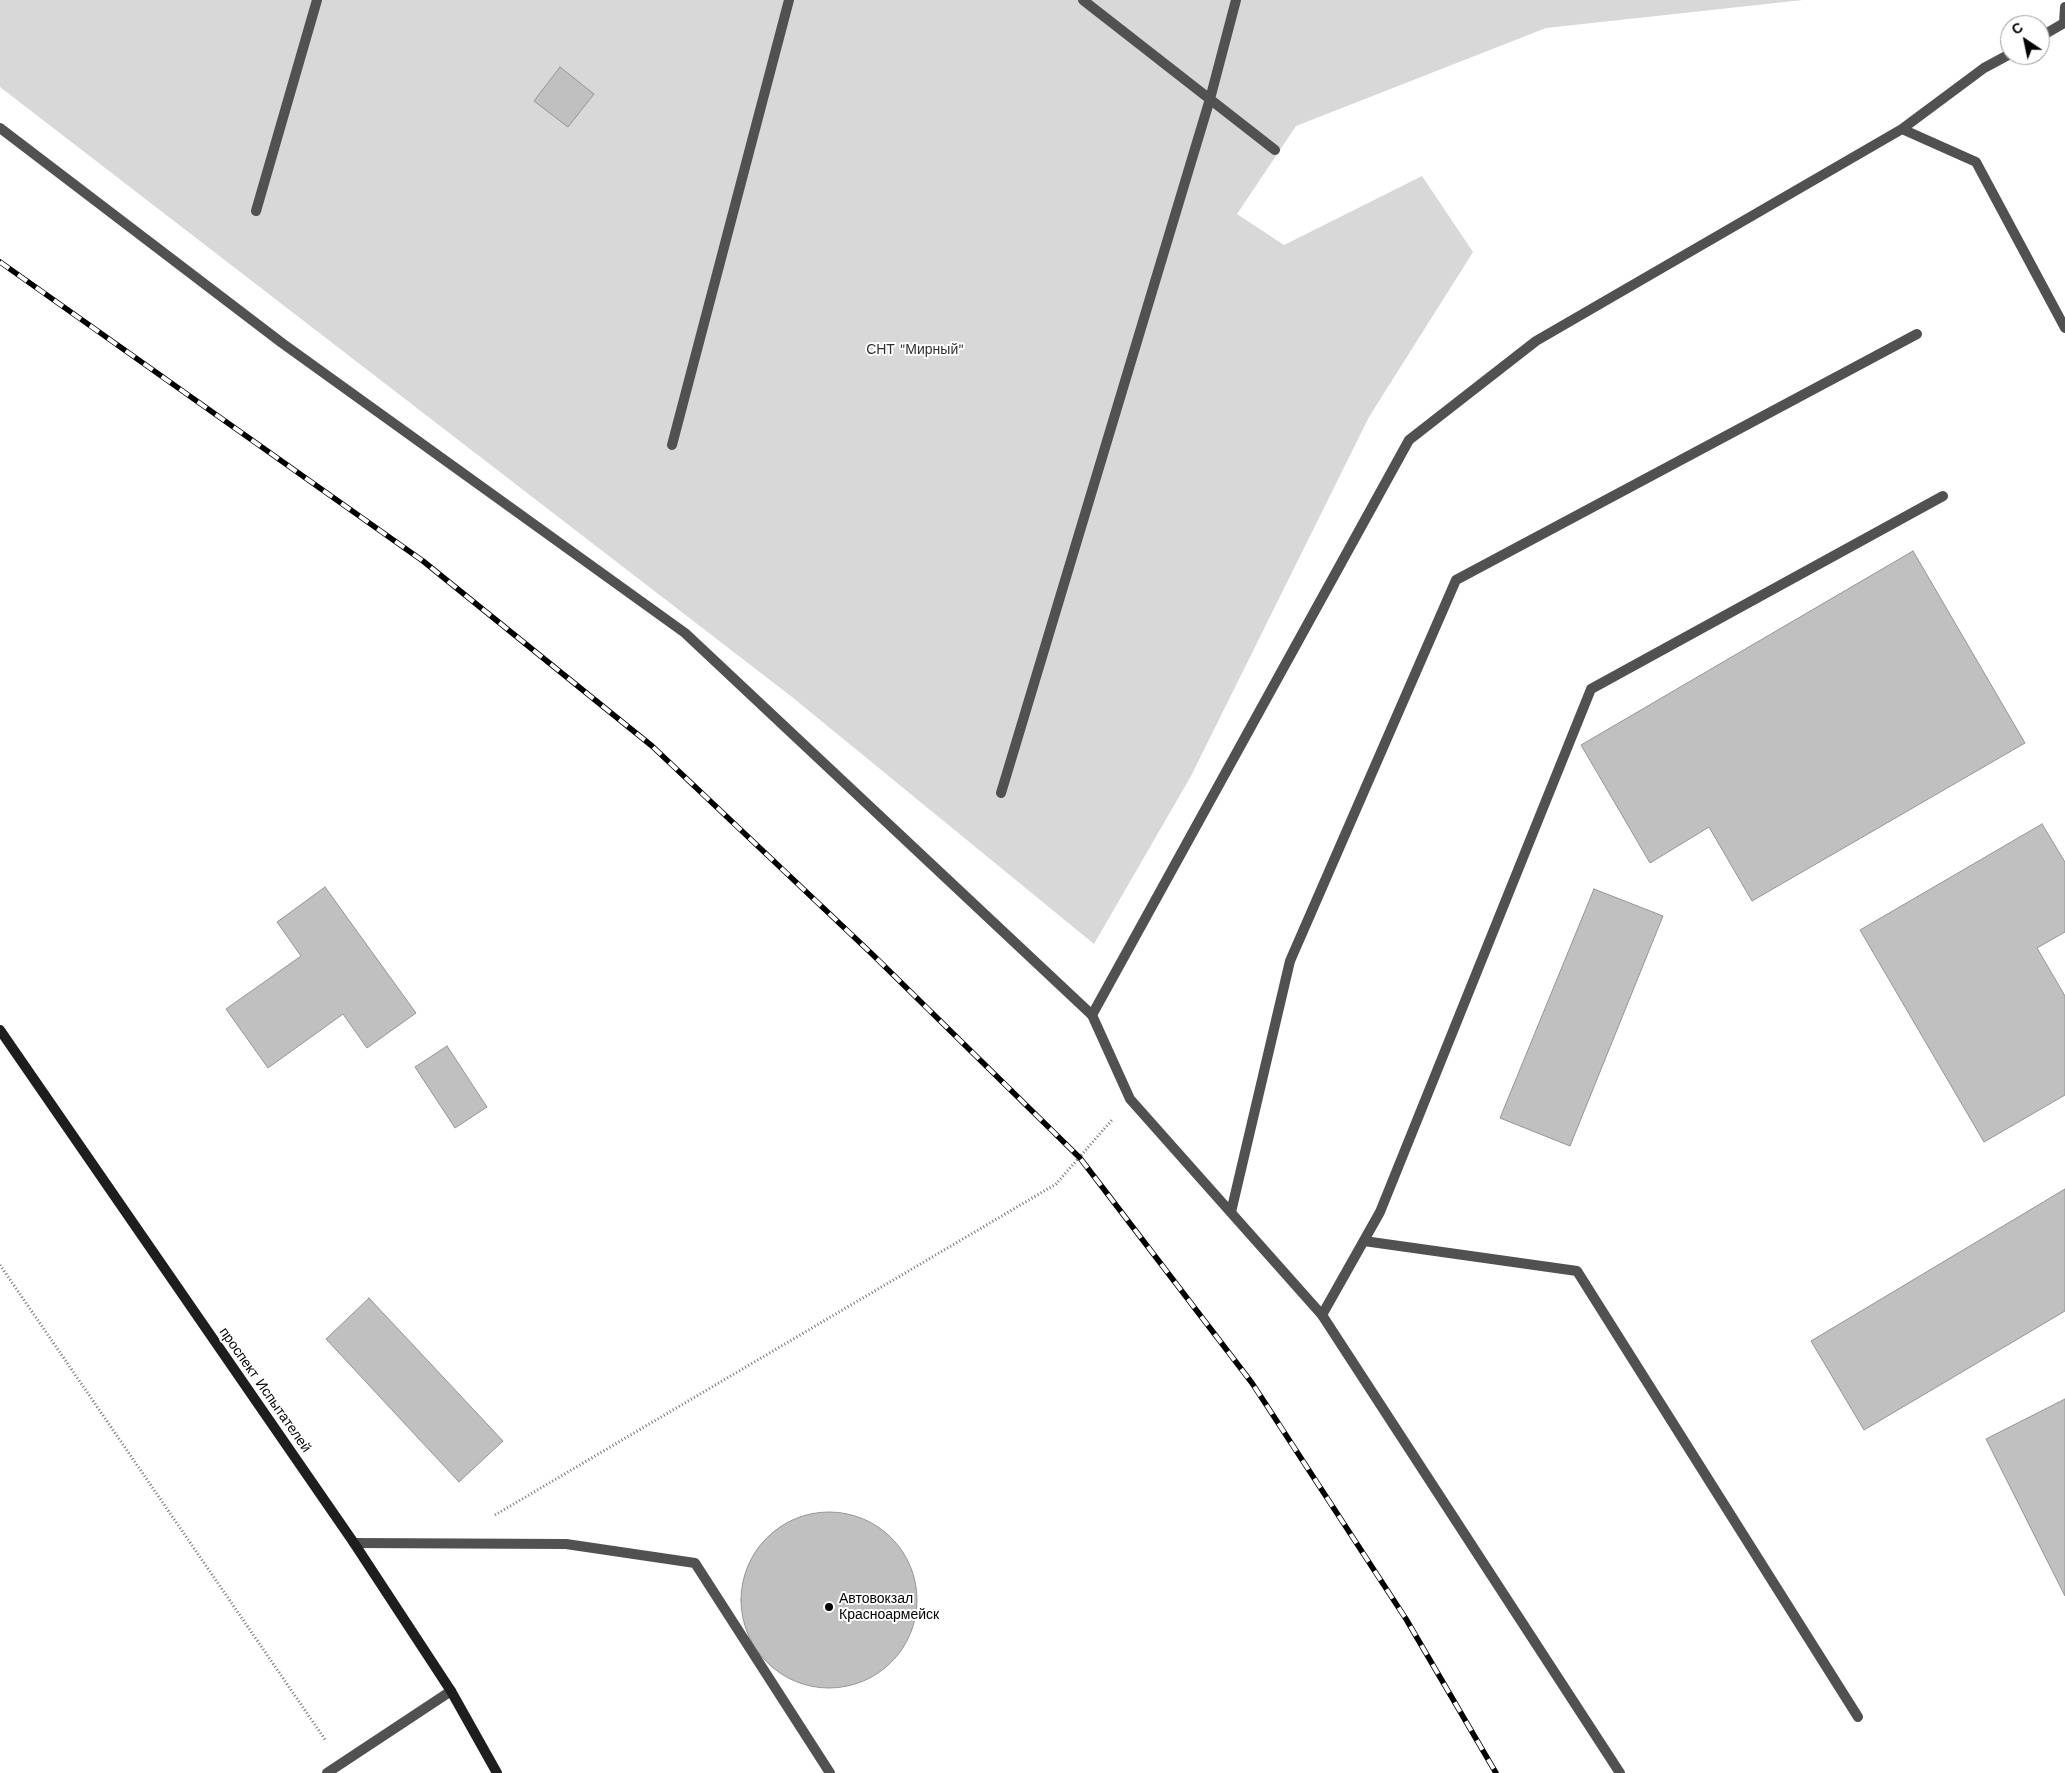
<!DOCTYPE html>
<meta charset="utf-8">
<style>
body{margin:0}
#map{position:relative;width:2065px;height:1773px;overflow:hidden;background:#fff;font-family:"Work Sans",sans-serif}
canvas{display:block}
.north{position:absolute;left:2000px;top:15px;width:50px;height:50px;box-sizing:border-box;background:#fff;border:1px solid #999;border-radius:50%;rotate:326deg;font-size:14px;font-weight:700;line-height:20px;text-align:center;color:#000}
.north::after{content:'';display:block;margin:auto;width:18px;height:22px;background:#000;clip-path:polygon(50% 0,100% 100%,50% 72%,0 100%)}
</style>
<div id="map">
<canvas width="2065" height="1773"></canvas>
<div class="north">С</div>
</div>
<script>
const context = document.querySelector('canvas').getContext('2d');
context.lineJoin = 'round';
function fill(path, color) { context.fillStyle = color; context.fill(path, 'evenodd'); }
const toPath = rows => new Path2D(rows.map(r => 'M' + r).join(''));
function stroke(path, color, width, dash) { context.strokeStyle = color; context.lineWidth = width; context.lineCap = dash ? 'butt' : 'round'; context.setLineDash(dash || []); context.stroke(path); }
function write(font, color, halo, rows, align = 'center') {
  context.font = font + ' "Work Sans",sans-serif'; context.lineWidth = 4; context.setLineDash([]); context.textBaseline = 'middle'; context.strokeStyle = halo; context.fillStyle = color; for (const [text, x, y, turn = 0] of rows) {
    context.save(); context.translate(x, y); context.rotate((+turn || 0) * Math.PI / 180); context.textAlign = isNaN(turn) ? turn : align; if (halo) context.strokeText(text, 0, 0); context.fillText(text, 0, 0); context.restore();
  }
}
fill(toPath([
 [0,0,1803,0,1546,28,1296,126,1237,214,1284,245,1422,176,1473,252,1369,417,1191,776,1094,944,792,697,0,87]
]), '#d8d8d8');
const building = toPath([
 [560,67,594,94,568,127,534,101,560,67],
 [1913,551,2025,743,1752,901,1709,827,1650,863,1581,745,1913,551],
 [2042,824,2065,862,2065,932,2037,948,2065,996,2065,1095,1984,1142,1860,930,2042,824],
 [325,887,416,1013,367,1048,343,1014,268,1068,226,1009,301,956,277,922,325,887],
 [1594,889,1663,916,1570,1146,1500,1118,1594,889],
 [447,1046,487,1107,455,1128,415,1067,447,1046],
 [2065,1189,2065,1311,1864,1430,1811,1341,2065,1189],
 [369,1298,503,1441,459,1482,326,1339,369,1298],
 [2065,1399,2065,1596,1986,1439,2065,1399],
 '741 1600a88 88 0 1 1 176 0a88 88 0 1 1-176 0Z'
]);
fill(building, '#c0c0c0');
stroke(building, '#959595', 1);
stroke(toPath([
 [0,1265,326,1741],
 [495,1515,1056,1184,1112,1120]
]), '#737373', 3, [1, 2.5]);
stroke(toPath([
 [1083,0,1275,150],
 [2040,37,2064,23,2065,7],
 [1902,129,1976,162,2065,328],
 [256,211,317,0],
 [672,445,789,0],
 [1001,793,1210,99,1236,0],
 [1092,1015,1409,440,1536,341,1902,129,1984,68,2010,54],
 [1231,1212,1290,961,1456,580,1917,334],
 [1364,1241,1577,1271,1858,1717],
 [1322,1315,1380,1212,1591,689,1943,496],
 [354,1543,566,1544,695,1563,830,1773],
 [327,1773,451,1691]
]), '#515151', 10);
stroke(toPath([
 [0,128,282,343,685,633,1092,1015,1130,1099,1322,1315,1620,1773]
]), '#515151', 10);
stroke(toPath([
 [0,1030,354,1543,451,1691,497,1773]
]), '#1e1e1e', 10);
const rail = toPath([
 [0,262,423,561,652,746,872,954,1080,1158,1252,1383,1406,1619,1496,1773]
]);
stroke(rail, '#000', 5.5);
stroke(rail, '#fff', 4, [11]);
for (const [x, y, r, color] of [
 [829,1607,5,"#000"]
]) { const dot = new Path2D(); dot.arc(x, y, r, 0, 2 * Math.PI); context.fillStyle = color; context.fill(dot); stroke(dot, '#fff', 2); }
write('14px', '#2f2f2f', '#fff', [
 ["СНТ \"Мирный\"",915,350]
]);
write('14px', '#000', '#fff', [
 ["проспект Испытателей",265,1390,55]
]);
write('14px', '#000', '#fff', [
 ["Автовокзал",839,1599],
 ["Красноармейск",839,1615]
], 'left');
</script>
